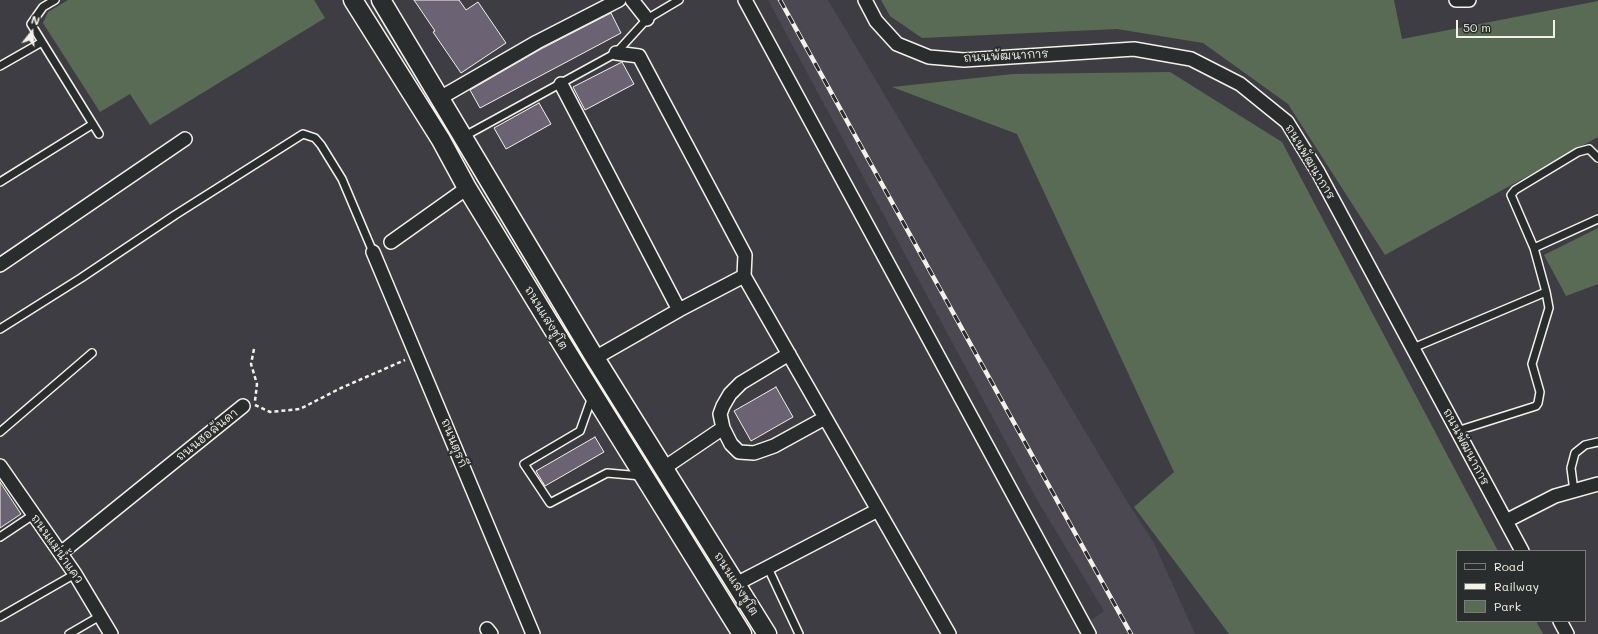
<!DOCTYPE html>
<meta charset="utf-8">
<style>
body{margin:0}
#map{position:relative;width:1598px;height:634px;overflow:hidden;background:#3e3d43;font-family:Mali,sans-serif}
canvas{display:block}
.legend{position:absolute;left:1456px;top:550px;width:130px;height:72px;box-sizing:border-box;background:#2a2d2e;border:1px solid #7b7b78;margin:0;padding:5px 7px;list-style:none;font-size:12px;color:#f4f1e8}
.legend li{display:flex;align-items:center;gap:8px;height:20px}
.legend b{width:20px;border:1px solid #7b7b78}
.north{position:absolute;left:12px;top:12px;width:40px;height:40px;-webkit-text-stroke:3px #2a2d2e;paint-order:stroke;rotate:17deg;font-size:11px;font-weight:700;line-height:16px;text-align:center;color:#f4f1e8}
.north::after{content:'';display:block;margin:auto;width:14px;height:18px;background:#f4f1e8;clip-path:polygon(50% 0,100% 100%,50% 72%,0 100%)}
.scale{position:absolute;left:1456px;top:20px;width:99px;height:18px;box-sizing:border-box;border:2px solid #f4f1e8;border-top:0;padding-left:5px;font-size:12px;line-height:14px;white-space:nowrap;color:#f4f1e8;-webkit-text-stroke:3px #2a2d2e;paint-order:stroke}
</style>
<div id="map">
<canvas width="1598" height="634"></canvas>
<ul class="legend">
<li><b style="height:5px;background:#2a2d2e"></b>Road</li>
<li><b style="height:5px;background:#f4f1e8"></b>Railway</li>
<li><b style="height:11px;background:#5a6b55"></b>Park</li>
</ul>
<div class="north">N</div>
<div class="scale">50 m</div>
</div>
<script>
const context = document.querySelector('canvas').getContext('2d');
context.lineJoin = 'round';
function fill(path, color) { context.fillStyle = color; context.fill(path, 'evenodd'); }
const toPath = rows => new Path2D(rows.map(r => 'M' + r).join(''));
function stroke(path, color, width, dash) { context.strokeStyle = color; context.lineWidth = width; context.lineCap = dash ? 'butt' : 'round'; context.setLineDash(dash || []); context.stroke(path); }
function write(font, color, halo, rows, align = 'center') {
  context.font = font + ' Mali,"Playpen Sans Thai",sans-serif'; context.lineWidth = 4; context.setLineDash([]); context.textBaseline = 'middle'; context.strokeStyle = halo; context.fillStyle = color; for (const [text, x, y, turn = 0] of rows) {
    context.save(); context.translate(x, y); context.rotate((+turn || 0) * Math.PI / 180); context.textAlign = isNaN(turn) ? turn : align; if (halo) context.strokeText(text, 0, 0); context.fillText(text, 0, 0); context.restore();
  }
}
fill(toPath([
 [768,0,828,0,1122,493,1154,543,1195,634,1097,634,1090,621,1104,611,1036,498]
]), '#4c4851');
fill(toPath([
 [68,0,314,0,325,18,150,125,130,94,100,112,43,23,48,12],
 [881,0,1394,0,1402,39,1598,1,1598,137,1385,255,1288,104,1203,43,1117,29,922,38,890,16],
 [1170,72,1282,142,1498,551,1457,551,1457,621,1536,621,1543,634,1229,634,1134,507,1174,472,1017,134,892,87,1013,74],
 [1598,228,1598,284,1566,296,1544,255]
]), '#5a6b55');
const building = toPath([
 [414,0,459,0,466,10,478,2,506,43,461,73,433,32,435,31,414,0],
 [611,13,621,33,480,108,470,90,541,49,611,13],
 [622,62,634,84,585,110,573,87,622,62],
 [539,103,551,124,506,149,494,128,539,103],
 [776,387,793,417,751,441,734,411,776,387],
 [595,437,604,452,545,486,536,471,595,437],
 [0,482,21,514,0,528,0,482]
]);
fill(building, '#6b6273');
stroke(building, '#f4f1e8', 1);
const service = toPath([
 [55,0,43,7,31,24,99,134],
 [0,66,42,42],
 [463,137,616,53,647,19,679,0],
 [0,182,93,124],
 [1534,248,1598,219],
 [0,329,81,278,175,215,303,134,315,138,321,145,342,179,373,252],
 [1413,348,1546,292,1534,248,1511,195,1515,190,1578,152,1589,149,1598,158],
 [592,397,580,431,524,464,550,503,607,473,642,476],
 [1457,431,1536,406,1538,403,1540,392,1532,364,1549,308,1546,292],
 [0,432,92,353],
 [1574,491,1571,468,1575,453,1585,445,1598,442],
 [0,537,33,515],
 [768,568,799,634],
 [0,617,75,574],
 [69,634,100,616]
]);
const minor = toPath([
 [632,0,647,19],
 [745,0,1089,634],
 [865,0,876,21,897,44,929,57,964,60,1134,49,1191,59,1240,84,1287,122,1318,172,1522,551],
 [1456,0,1469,0],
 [616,53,639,56,745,255,744,276,949,634],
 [561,84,679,310],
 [440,98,537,42,619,0],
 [391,242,467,188],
 [373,252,533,634],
 [0,265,185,139],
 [595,358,679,310,744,276],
 [723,428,731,444,739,452,754,453,774,446,825,418],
 [0,466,75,574,111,634],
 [664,468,723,428,720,414,723,406,730,394,741,383,789,354],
 [1506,521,1555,496,1598,484],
 [61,553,243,406],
 [736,584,878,510],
 [1560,621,1567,634],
 [487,629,491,634]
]);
const secondary = toPath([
 [353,0,441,140,467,188,575,365,742,634],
 [381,0,595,358,767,634]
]);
stroke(service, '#f4f1e8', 10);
stroke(minor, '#f4f1e8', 16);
stroke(secondary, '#f4f1e8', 21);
stroke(toPath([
 [254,349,251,364,257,384,255,401],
 [255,405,270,412,300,409,341,388,405,360]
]), '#f4f1e8', 2.5, [4, 3]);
stroke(service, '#2a2d2e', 7);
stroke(minor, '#2a2d2e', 13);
stroke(secondary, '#2a2d2e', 18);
const rail = toPath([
 [780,0,1131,634]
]);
stroke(rail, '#f4f1e8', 4.5);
stroke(rail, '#2a2d2e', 3, [9]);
write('12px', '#f4f1e8', '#2a2d2e', [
 ["ถนนพัฒนาการ",1006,56,-3],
 ["ถนนพัฒนาการ",1310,162,59],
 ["ถนนแสงชูโต",546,318,59],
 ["ถนนฮอลันดา",207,435,-39],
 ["ถนนตุรกี",454,443,68],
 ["ถนนพัฒนาการ",1466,447,62],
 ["ถนนแม่น้ำแคว",57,549,55],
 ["ถนนแสงชูโต",736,584,58]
]);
</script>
